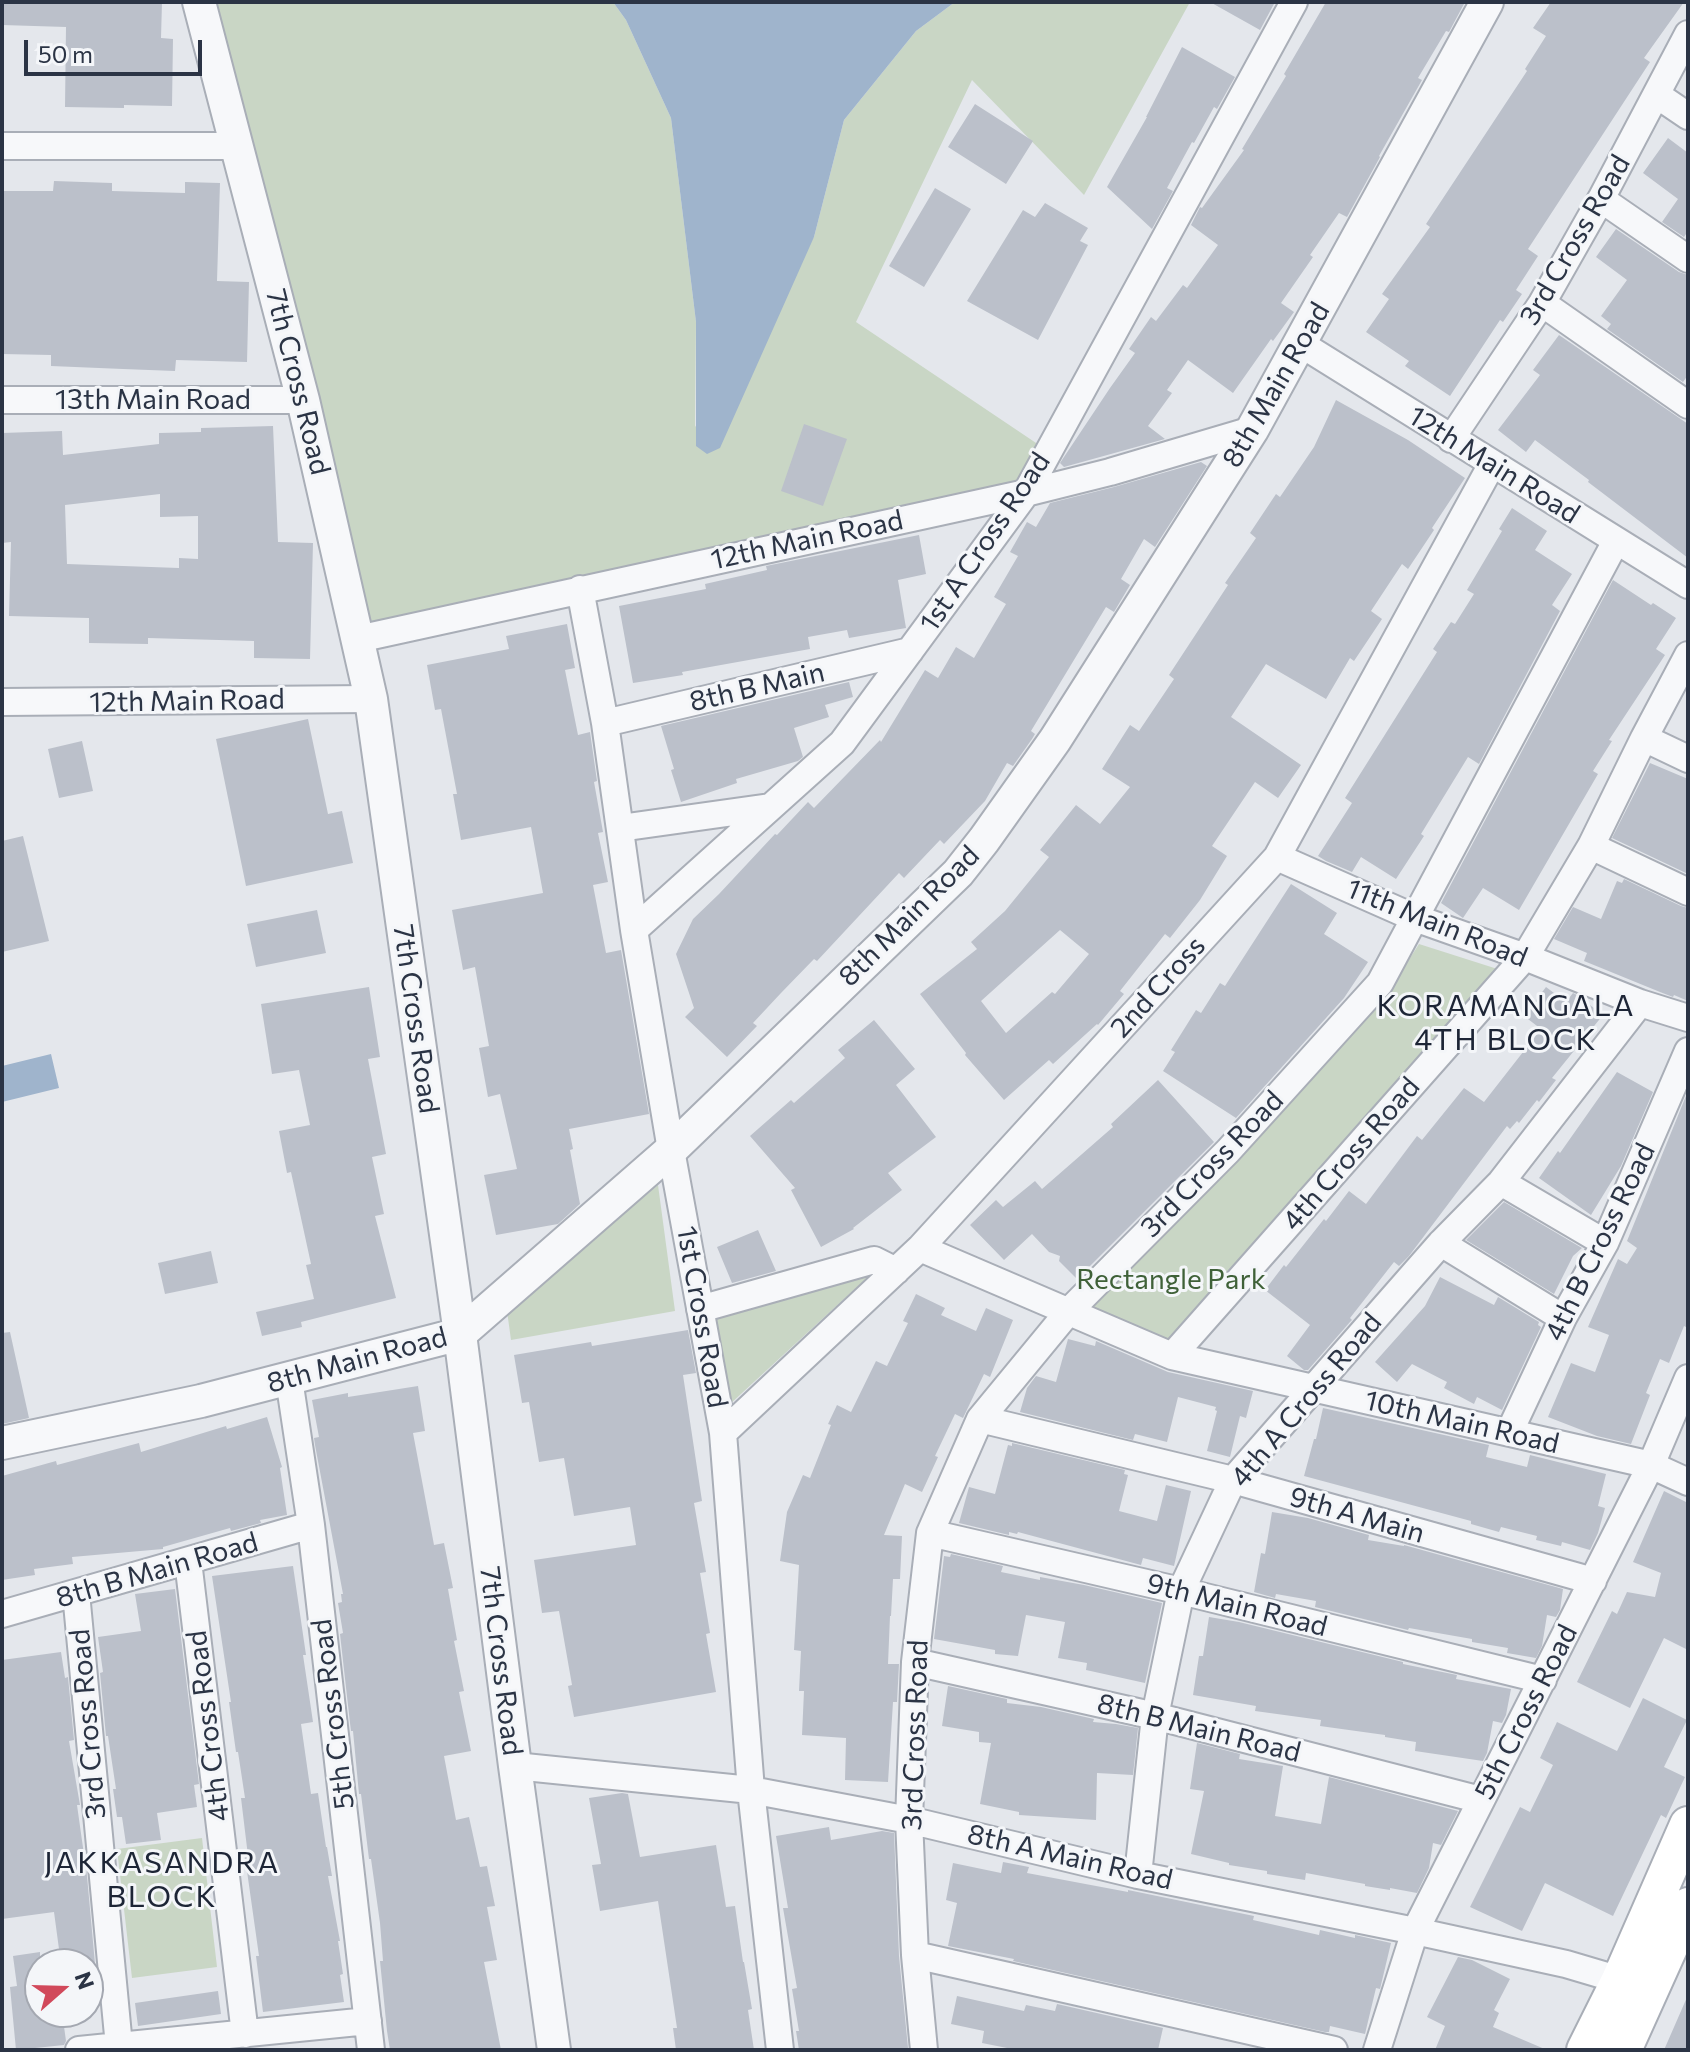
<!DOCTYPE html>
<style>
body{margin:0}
#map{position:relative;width:1690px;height:2052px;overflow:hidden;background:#e4e7ec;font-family:Commissioner,sans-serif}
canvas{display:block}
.frame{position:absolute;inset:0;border:4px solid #2b3445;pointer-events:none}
.north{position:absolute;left:24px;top:1948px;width:80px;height:80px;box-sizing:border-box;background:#f4f6f9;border:2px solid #a4a8b1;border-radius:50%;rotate:70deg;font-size:22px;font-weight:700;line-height:32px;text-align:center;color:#2b3445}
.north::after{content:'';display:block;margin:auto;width:28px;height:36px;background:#d1495b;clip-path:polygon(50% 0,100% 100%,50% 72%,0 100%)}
.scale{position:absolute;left:24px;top:40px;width:178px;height:36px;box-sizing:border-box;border:4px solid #2b3445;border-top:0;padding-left:10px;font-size:24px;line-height:28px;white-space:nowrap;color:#2b3445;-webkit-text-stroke:6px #f4f6f9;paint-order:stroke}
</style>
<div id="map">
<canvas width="1690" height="2052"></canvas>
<div class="frame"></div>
<div class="north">N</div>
<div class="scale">50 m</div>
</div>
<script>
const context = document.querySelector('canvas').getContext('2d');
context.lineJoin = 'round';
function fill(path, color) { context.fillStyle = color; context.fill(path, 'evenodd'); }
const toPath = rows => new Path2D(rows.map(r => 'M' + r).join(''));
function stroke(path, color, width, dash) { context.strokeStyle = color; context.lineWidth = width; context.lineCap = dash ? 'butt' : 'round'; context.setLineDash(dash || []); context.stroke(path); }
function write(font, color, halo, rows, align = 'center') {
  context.font = font + ' Commissioner,sans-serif'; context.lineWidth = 6; context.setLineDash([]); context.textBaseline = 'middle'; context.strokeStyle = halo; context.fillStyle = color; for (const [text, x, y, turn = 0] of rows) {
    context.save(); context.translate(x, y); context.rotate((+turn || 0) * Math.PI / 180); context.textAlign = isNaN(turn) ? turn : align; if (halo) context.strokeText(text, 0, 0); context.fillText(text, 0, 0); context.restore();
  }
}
fill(toPath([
 [217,2,613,2,626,20,671,118,696,322,695,427,814,237,844,120,916,31,955,2,1190,2,1084,195,972,80,856,322,1045,449,1019,495,371,640,309,364],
 [1419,944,1510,973,1171,1340,1088,1308,1392,986],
 [658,1185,675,1311,511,1340,507,1311],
 [870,1275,729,1405,714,1320],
 [202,1838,217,1967,132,1978,117,1849]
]), '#c9d6c5');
fill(toPath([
 [613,2,955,2,916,31,844,120,814,237,720,448,707,454,696,446,696,322,671,118,626,20],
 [51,1054,59,1088,2,1102,2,1066]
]), '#9fb4cc');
fill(toPath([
 [2,2,162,2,161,38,173,39,172,106,124,105,124,108,65,107,66,27,2,25],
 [1210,2,1275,2,1260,30],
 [1326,2,1465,2,1449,32,1446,31,1418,78,1422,80,1379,156,1380,157,1347,217,1339,213,1310,255,1313,257,1281,303,1294,312,1273,341,1271,339,1233,393,1188,360,1167,390,1172,393,1148,426,1165,439,1064,467,1060,463,1110,388,1135,353,1129,349,1151,317,1156,321,1183,285,1187,288,1218,245,1191,225,1200,207,1202,208,1244,150,1242,149,1286,76,1284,74],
 [1551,2,1684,2,1644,58,1650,62,1528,249,1538,256,1516,290,1522,294,1503,322,1500,320,1450,396,1405,366,1409,361,1366,332,1389,299,1382,294,1430,227,1426,224,1527,71,1525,69,1546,36,1533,28],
 [1182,47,1235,77,1217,109,1214,107,1194,143,1192,142,1167,188,1173,191,1152,229,1107,187,1147,117,1146,117],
 [975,104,1033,141,1006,184,948,147],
 [1668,138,1688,153,1688,231,1684,237,1662,222,1678,199,1643,173],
 [54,181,112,183,112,191,185,193,185,182,220,183,217,281,249,282,247,362,176,360,175,371,123,369,51,366,51,355,2,354,2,191,53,191],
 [935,188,971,209,924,287,889,266],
 [1045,203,1088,228,1080,241,1088,245,1038,340,967,301,1023,210,1035,217],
 [1616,229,1679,272,1688,275,1688,375,1683,382,1607,329,1611,324,1601,316,1627,280,1596,257],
 [1559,335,1688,424,1688,558,1588,482,1589,480,1535,440,1526,452,1498,430,1540,375,1533,370],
 [1336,400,1408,440,1465,478,1432,528,1434,530,1408,569,1402,564,1371,611,1382,619,1354,661,1350,658,1326,699,1266,664,1231,717,1301,765,1278,798,1255,782,1212,846,1227,856,1200,900,1170,938,1165,934,1120,991,1124,994,1098,1025,1097,1024,1053,1064,1049,1060,1004,1100,965,1055,966,1053,920,994,977,949,971,942,1005,911,1049,857,1040,850,1076,805,1100,824,1130,787,1102,769,1130,725,1139,731,1174,679,1169,675,1228,585,1225,583,1256,538,1250,533,1276,494,1280,497,1314,447],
 [1060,930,1089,954,1055,994,1052,992,1006,1033,981,1001],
 [804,424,847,439,823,506,781,491],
 [273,426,278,542,313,543,310,659,254,658,254,641,148,638,148,644,89,643,89,618,9,616,11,542,2,543,2,433,62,431,63,455,159,444,159,433,201,432,201,428],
 [160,494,160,517,198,516,198,559,179,558,179,568,67,564,65,505],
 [1201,462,1207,466,1155,547,1144,539,1121,579,1130,585,1114,612,1106,607,1031,731,1035,734,1032,739,1013,766,1007,763,985,801,944,844,940,840,904,878,899,873,817,961,814,959,781,993,753,1023,757,1026,727,1057,685,1017,694,1008,676,954,693,919,719,894,775,834,777,835,808,802,814,808,880,740,881,742,925,670,938,678,956,647,974,658,1006,604,994,597,1018,556,1010,552,1027,522,1036,527,1050,503,1114,487],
 [1512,508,1547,531,1535,550,1572,574,1552,605,1560,611,1479,764,1468,757,1421,834,1424,836,1396,879,1361,857,1352,872,1326,861,1318,856,1352,803,1345,798,1437,652,1433,649,1451,622,1455,624,1474,594,1467,590,1502,531,1499,529],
 [919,535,926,574,898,580,906,628,849,638,847,630,808,637,810,649,682,672,683,675,633,683,619,606,706,589,705,584,767,570,766,566],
 [1613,580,1651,605,1653,603,1676,618,1656,649,1665,655,1609,740,1612,741,1593,771,1598,774,1519,910,1483,888,1463,918,1441,903],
 [567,624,575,668,565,670,578,735,590,732,597,781,594,782,603,832,598,833,608,882,593,885,606,953,621,950,649,1114,569,1129,573,1149,570,1150,580,1204,558,1224,496,1235,484,1175,517,1169,500,1094,488,1097,479,1048,489,1046,475,967,463,970,452,910,543,893,531,827,461,840,453,794,457,794,441,709,435,710,427,665,509,649,506,636],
 [849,682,853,697,825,705,829,717,794,728,803,757,798,761,736,779,737,783,681,802,671,770,674,769,661,726],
 [308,719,328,814,342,811,353,863,246,886,216,739],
 [82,741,93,791,59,798,48,749],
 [1650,763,1688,779,1688,874,1612,838],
 [23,836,49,941,2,952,2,841],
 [1624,879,1681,906,1688,908,1688,1001,1674,995,1673,997,1660,992,1584,961,1587,953,1554,939,1573,907,1601,919,1617,881,1622,883],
 [1291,884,1337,913,1324,934,1368,962,1344,998,1236,1118,1163,1071,1175,1052,1171,1050,1196,1010,1201,1013,1220,983,1225,986],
 [317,910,326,953,256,967,247,924],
 [369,987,380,1057,368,1059,386,1154,372,1157,384,1214,375,1216,396,1298,301,1322,302,1327,262,1336,256,1312,314,1299,306,1265,311,1264,291,1172,287,1173,279,1131,310,1125,299,1070,272,1074,261,1004],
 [1546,987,1566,1002,1573,993,1577,995,1603,1015,1552,1078,1556,1080,1539,1102,1537,1100,1519,1123,1517,1121,1510,1129,1507,1126,1409,1256,1399,1266,1394,1262,1350,1318,1352,1320,1350,1322,1308,1370,1304,1370,1287,1356,1310,1325,1265,1290,1284,1265,1286,1267,1324,1219,1326,1221,1349,1191,1366,1204,1417,1136,1422,1140,1464,1088,1484,1102,1541,1029,1524,1016],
 [874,1020,915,1069,896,1085,936,1137,888,1173,902,1190,853,1228,854,1229,821,1247,791,1190,795,1188,750,1136,791,1100,794,1103,845,1058,838,1050],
 [1617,1072,1653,1092,1621,1166,1591,1215,1539,1178,1558,1151,1560,1153],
 [1158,1080,1214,1142,1077,1279,1059,1261,1060,1256,1049,1252,1032,1234,1004,1260,970,1225,996,1200,1003,1207,1035,1181,1042,1189,1113,1127,1111,1124],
 [1688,1091,1688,1328,1684,1326,1669,1363,1660,1359,1646,1393,1650,1395,1631,1444,1597,1436,1548,1417,1571,1363,1595,1372,1609,1335,1588,1327,1618,1259,1627,1264,1637,1248,1627,1241],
 [1504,1202,1582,1248,1573,1256,1554,1294,1466,1240],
 [758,1230,776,1271,732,1283,717,1247],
 [211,1251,218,1283,165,1294,158,1263],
 [1440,1277,1494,1305,1498,1297,1539,1322,1538,1325,1541,1327,1502,1410,1477,1397,1474,1404,1444,1388,1447,1382,1412,1364,1397,1382,1375,1362,1425,1306],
 [916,1294,945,1308,941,1315,976,1331,986,1308,1013,1320,990,1377,984,1374,963,1418,955,1414,935,1456,938,1457,922,1492,905,1484,884,1535,902,1536,900,1579,893,1579,891,1616,890,1616,888,1664,899,1664,897,1702,893,1702,888,1782,845,1780,846,1738,802,1735,804,1691,799,1691,801,1651,794,1650,799,1565,780,1561,787,1512,803,1475,810,1478,831,1425,828,1424,837,1405,851,1412,876,1361,887,1366,908,1323,903,1321],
 [688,1330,696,1373,683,1375,702,1501,694,1503,706,1572,700,1573,710,1633,706,1634,716,1692,574,1717,568,1686,572,1685,559,1611,542,1613,534,1560,636,1545,630,1507,574,1516,564,1458,539,1462,529,1402,522,1403,514,1355,591,1342,592,1346],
 [10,1332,29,1418,2,1424,2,1333],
 [1068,1339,1095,1346,1096,1341,1168,1372,1253,1391,1246,1418,1240,1416,1230,1457,1207,1451,1217,1411,1215,1410,1216,1407,1178,1397,1167,1442,1135,1434,1133,1440,1020,1412,1027,1388,1036,1376,1056,1382],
 [418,1386,425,1431,413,1433,434,1545,444,1543,453,1588,448,1589,457,1640,454,1641,464,1691,459,1692,471,1751,444,1756,456,1820,469,1817,480,1867,487,1866,495,1906,487,1907,497,1960,484,1962,501,2050,390,2050,387,2031,380,1961,383,1961,380,1923,371,1859,369,1859,361,1794,359,1794,353,1731,351,1731,350,1723,340,1634,343,1633,338,1603,342,1602,341,1594,343,1594,315,1445,314,1438,319,1437,312,1400,348,1393,348,1397],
 [1323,1408,1489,1445,1486,1457,1527,1467,1530,1455,1606,1474,1598,1506,1605,1508,1598,1533,1590,1550,1562,1542,1561,1546,1536,1540,1537,1536,1501,1527,1499,1532,1471,1524,1471,1521,1304,1476,1314,1439,1316,1439],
 [267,1417,282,1467,280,1468,287,1515,260,1520,261,1523,231,1531,230,1528,163,1547,163,1549,72,1557,73,1564,34,1569,35,1575,2,1580,2,1476,56,1461,57,1465,139,1443,141,1452,226,1426,227,1429],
 [1012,1443,1125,1470,1124,1474,1128,1475,1119,1511,1157,1521,1166,1485,1191,1491,1174,1566,1143,1558,1141,1565,1018,1532,1017,1534,1009,1532,1009,1535,959,1523,969,1487,995,1494,1008,1445,1012,1446],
 [1664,1491,1688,1503,1688,1650,1664,1638,1630,1708,1577,1682,1612,1611,1617,1614,1627,1592,1655,1597,1661,1573,1633,1562],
 [1272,1512,1308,1518,1369,1535,1368,1540,1404,1546,1404,1545,1563,1589,1560,1610,1556,1617,1547,1615,1542,1646,1536,1658,1507,1653,1508,1648,1472,1642,1472,1639,1409,1628,1408,1630,1315,1607,1316,1601,1276,1594,1275,1598,1254,1592,1261,1553,1265,1554],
 [951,1554,1003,1566,1001,1572,1040,1580,1040,1577,1084,1585,1162,1603,1145,1683,1086,1670,1087,1663,1058,1658,1065,1622,1026,1615,1018,1656,995,1654,995,1650,934,1639,944,1556,950,1557],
 [293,1566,306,1655,303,1655,313,1722,301,1724,311,1794,318,1793,326,1847,327,1847,332,1876,328,1876,340,1941,338,1941,343,1974,340,1975,344,2002,263,2012,256,1956,259,1956,245,1857,248,1856,241,1798,245,1798,238,1752,236,1752,229,1702,231,1702,212,1576],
 [175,1589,199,1784,194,1785,197,1807,157,1813,161,1840,126,1844,122,1817,117,1817,113,1789,116,1789,108,1736,106,1736,100,1673,103,1672,98,1637,141,1631,135,1594],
 [1209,1617,1239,1622,1403,1662,1403,1664,1457,1675,1456,1679,1511,1689,1506,1715,1502,1723,1493,1721,1487,1753,1483,1761,1415,1751,1416,1742,1385,1737,1385,1735,1320,1726,1321,1720,1255,1711,1256,1706,1193,1695,1199,1656,1203,1656],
 [61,1652,65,1678,68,1677,74,1740,69,1741,80,1805,77,1805,87,1876,95,1964,61,1964,54,1912,2,1919,2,1660],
 [948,1686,1007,1699,1007,1703,1041,1707,1094,1719,1093,1722,1116,1724,1138,1728,1133,1775,1097,1773,1096,1820,1019,1815,1019,1812,980,1804,991,1743,979,1742,979,1732,942,1726],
 [1643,1698,1687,1720,1664,1767,1685,1777,1666,1818,1661,1815,1613,1916,1545,1883,1522,1931,1470,1907,1520,1807,1530,1812,1553,1765,1540,1758,1557,1722,1617,1751],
 [1197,1743,1240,1754,1239,1759,1283,1766,1275,1816,1321,1824,1329,1777,1458,1811,1441,1845,1433,1843,1429,1868,1417,1893,1390,1888,1390,1890,1365,1886,1365,1884,1306,1873,1305,1880,1267,1874,1267,1871,1229,1865,1229,1863,1191,1854,1204,1791,1190,1789],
 [622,1793,628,1794,640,1857,716,1845,726,1907,735,1906,743,1962,744,1962,752,2009,748,2010,754,2050,676,2050,673,2028,677,2028,658,1901,600,1911,592,1865,601,1864,589,1798],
 [829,1827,831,1840,882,1831,894,1833,899,1956,908,2048,893,2050,799,2050,796,2031,799,2031,792,1989,797,1988,783,1908,788,1908,776,1836],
 [1003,1862,1029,1867,1027,1873,1128,1892,1128,1890,1254,1916,1253,1920,1319,1935,1320,1930,1355,1938,1355,1935,1391,1943,1380,1989,1376,1988,1365,2034,1330,2026,1329,2032,1325,2032,1013,1961,1014,1959,948,1946,957,1903,946,1900,953,1863,1001,1873],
 [40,1952,40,2012,62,2012,66,2041,64,2045,16,2050,10,1987,17,1986,13,1956],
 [1458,1957,1472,1960,1510,1979,1494,2010,1499,2013,1493,2027,1547,2050,1435,2050,1445,2026,1427,2017],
 [218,1991,221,2014,138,2026,135,2003],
 [1688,1995,1688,2050,1664,2050],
 [957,1996,1024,2011,1026,2005,1055,2011,1057,2004,1163,2028,1158,2050,1017,2050,982,2043,984,2031,951,2024]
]), '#bbc0ca');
const minor = toPath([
 [1657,95,1688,116],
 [2,146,238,146],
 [1601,199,1688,259],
 [1542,303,1688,405],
 [1301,344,1688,585],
 [2,400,303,400],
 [1451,439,1542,303,1601,199,1688,34],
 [580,589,605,723,634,930,671,1150,723,1433,751,1790,780,2050],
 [358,639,1026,493,1110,472,1252,430],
 [2,702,371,699],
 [605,723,910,651],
 [1644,738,1688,759],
 [620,828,770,807],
 [1591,846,1688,892],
 [1277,857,1415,918,1525,957,1640,1003,1688,1018],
 [634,930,842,743,1026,493,1294,2],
 [1501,1182,1605,1243],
 [1441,1243,1563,1318],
 [920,1248,1172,1356,1651,1465,1688,1482],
 [700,1309,874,1260,896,1271],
 [1172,1356,1525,957,1591,846,1644,738,1688,655],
 [289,1379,311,1525,371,2050],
 [980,1419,1233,1480,1593,1581],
 [723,1433,920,1248,1277,857,1492,464],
 [1509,1433,1563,1318,1605,1243,1688,1051],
 [930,1533,1181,1591,1543,1680],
 [188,1561,245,2034],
 [76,1593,119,2046],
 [2,1614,311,1525],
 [915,1662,1155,1716,1481,1800],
 [515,1766,751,1790,909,1820,1138,1875,1415,1931,1566,1964,1620,1980],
 [1138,1875,1155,1716,1181,1591,1233,1480,1441,1243,1501,1182,1640,1003],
 [915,1955,1334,2050],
 [79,2050,368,2021],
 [924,2050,915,1955,909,1820,915,1662,930,1533,980,1419,1069,1311,1228,1151,1380,983,1616,541],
 [1377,2050,1415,1931,1651,1465,1688,1378]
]);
const tertiary = toPath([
 [199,2,303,400,371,699,460,1334,515,1766,554,2050],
 [2,1443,201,1401,460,1334,671,1150,958,873,984,840,1055,740,1252,430,1487,2]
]);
const secondary = toPath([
 [1585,2050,1620,1980,1688,1825],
 [1623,2050,1688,1906]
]);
stroke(minor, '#a9aeb7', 30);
stroke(tertiary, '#a9aeb7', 36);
stroke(secondary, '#a9aeb7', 40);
stroke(minor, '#f7f8fa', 26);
stroke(tertiary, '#f7f8fa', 32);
stroke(secondary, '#fff', 36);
write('28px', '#2b3445', '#f4f6f9', [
 ["3rd Cross Road",1575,240,-60],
 ["7th Cross Road",298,382,76],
 ["8th Main Road",1276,385,-60],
 ["13th Main Road",153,400],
 ["12th Main Road",1494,465,32],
 ["12th Main Road",807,540,-12],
 ["1st A Cross Road",985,542,-56],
 ["8th B Main",757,687,-13],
 ["12th Main Road",187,701,-1],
 ["8th Main Road",909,916,-45],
 ["11th Main Road",1437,923,22],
 ["2nd Cross",1158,987,-48],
 ["7th Cross Road",416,1019,82],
 ["4th Cross Road",1351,1154,-49],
 ["3rd Cross Road",1212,1164,-46],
 ["4th B Cross Road",1600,1242,-64],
 ["1st Cross Road",702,1317,80],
 ["8th Main Road",357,1360,-15],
 ["4th A Cross Road",1306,1400,-50],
 ["10th Main Road",1462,1422,13],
 ["9th A Main",1357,1515,16],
 ["8th B Main Road",157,1570,-16],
 ["9th Main Road",1237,1605,14],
 ["7th Cross Road",501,1661,83],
 ["5th Cross Road",1526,1712,-63],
 ["5th Cross Road",333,1714,-97],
 ["3rd Cross Road",88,1724,-95],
 ["4th Cross Road",208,1726,-97],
 ["8th B Main Road",1199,1728,14],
 ["3rd Cross Road",915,1735,-88],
 ["8th A Main Road",1070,1857,13]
]);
write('28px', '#3f6138', '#f4f6f9', [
 ["Rectangle Park",1171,1280]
]);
context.letterSpacing = '2px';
write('30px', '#1d2536', '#f4f6f9', [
 ["KORAMANGALA",1506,1006],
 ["4TH BLOCK",1506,1040],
 ["JAKKASANDRA",162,1863],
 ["BLOCK",162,1897]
]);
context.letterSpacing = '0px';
</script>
